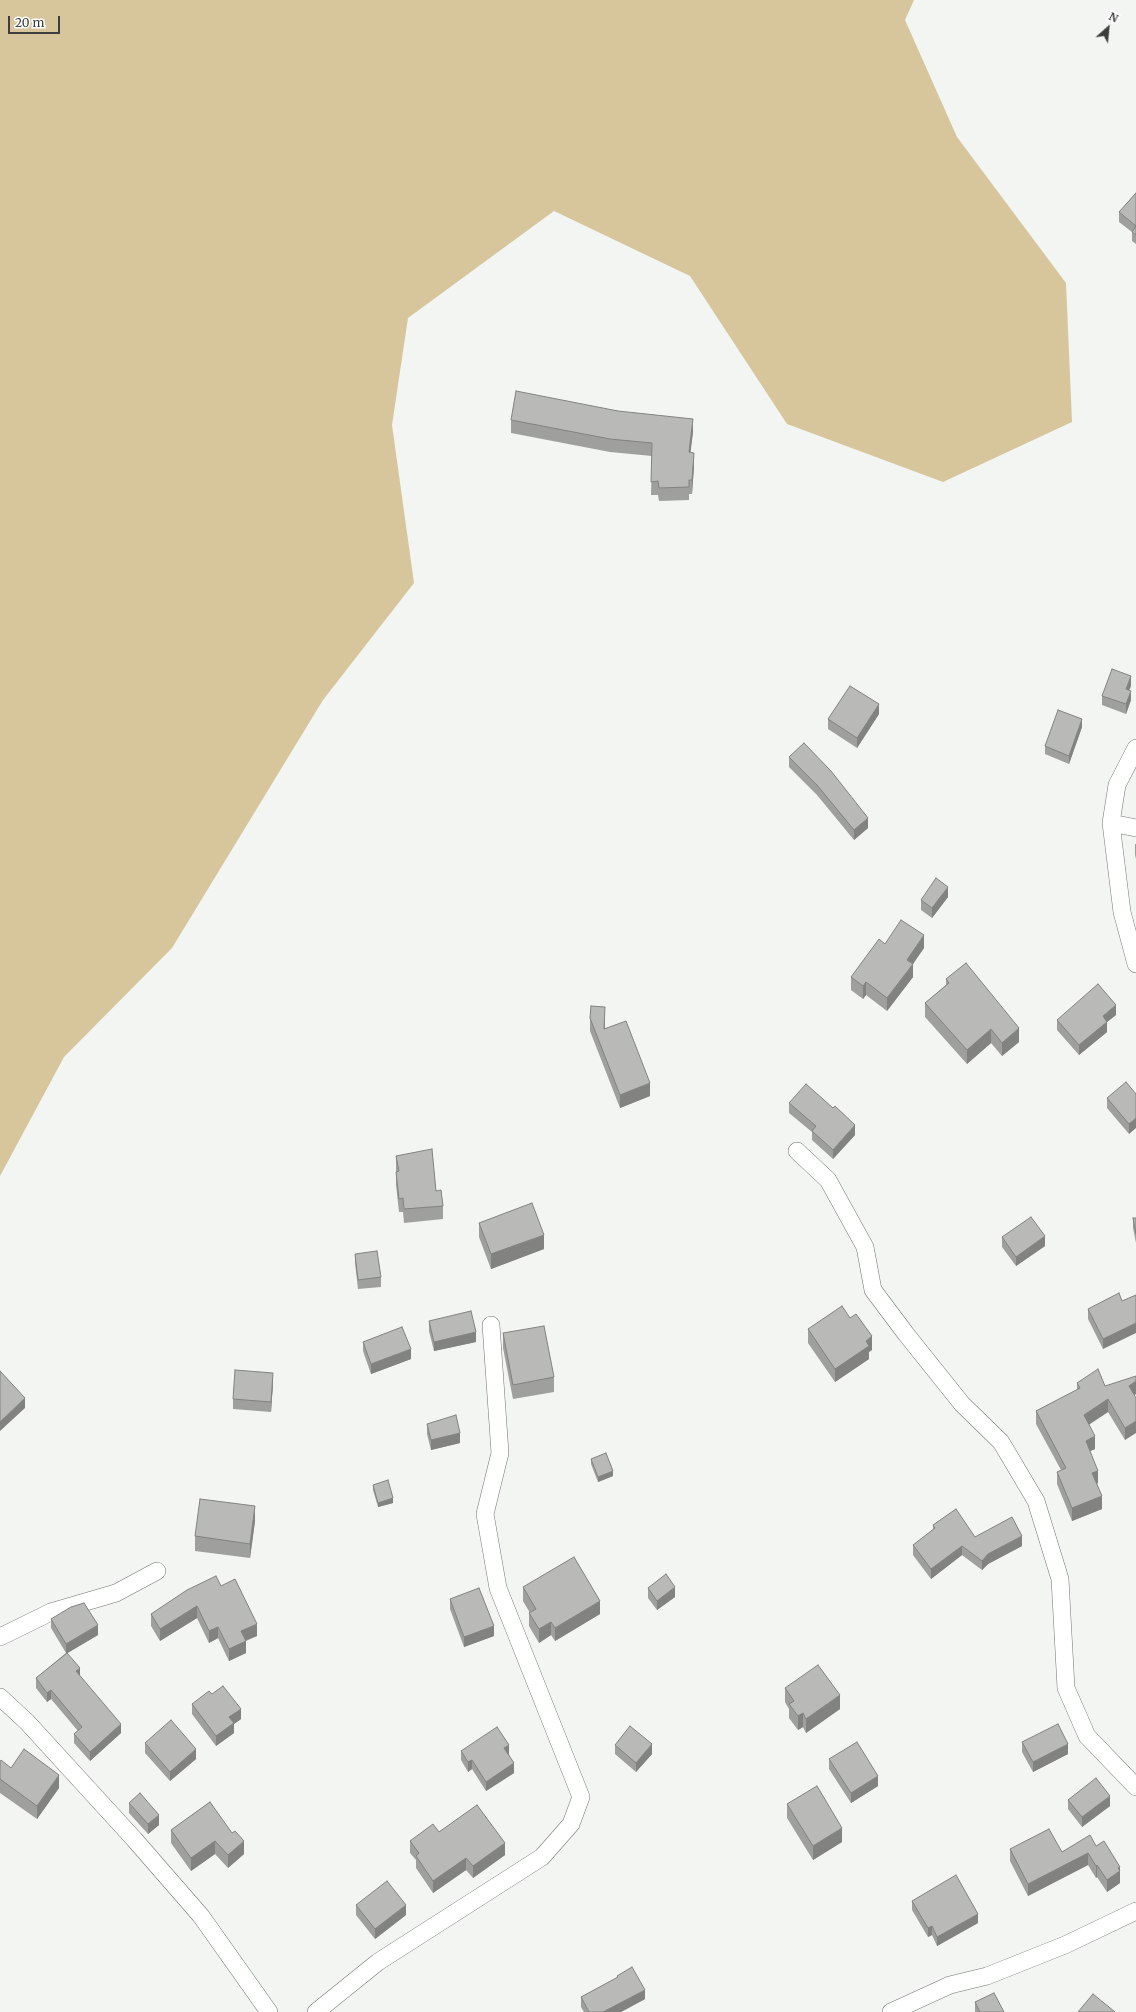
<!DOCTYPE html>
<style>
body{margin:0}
#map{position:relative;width:1136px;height:2012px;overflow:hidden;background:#f2f5f2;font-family:Merriweather,serif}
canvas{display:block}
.north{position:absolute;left:1088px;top:8px;width:40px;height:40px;-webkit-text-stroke:3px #fff;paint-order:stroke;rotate:27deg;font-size:11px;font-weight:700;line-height:16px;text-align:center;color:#3c3d3c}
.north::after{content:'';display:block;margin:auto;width:14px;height:18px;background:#3c3d3c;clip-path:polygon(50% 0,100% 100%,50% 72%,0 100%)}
.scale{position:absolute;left:8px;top:16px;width:52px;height:18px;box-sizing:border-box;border:2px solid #3c3d3c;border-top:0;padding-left:5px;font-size:12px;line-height:14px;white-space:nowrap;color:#3c3d3c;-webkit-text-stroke:3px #fff;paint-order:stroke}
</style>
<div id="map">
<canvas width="1136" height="2012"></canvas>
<div class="north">N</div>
<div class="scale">20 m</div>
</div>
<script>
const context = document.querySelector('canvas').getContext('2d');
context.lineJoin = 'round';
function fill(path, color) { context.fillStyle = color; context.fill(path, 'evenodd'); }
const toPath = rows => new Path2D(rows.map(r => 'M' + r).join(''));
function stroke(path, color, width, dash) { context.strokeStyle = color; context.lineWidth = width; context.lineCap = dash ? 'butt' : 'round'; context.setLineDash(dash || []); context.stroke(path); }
fill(toPath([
 [0,0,914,0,905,20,957,137,1066,283,1072,422,943,482,787,424,690,276,554,211,408,318,392,425,414,583,323,700,172,948,64,1057,0,1176]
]), '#d7c69c');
const street = toPath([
 [1136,748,1117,785,1111,823,1122,912,1136,964],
 [1111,823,1136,828],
 [797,1151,828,1180,865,1247,873,1290,906,1334,962,1404,1001,1442,1036,1501,1060,1579,1066,1688,1087,1736,1136,1787],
 [0,1637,51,1612,116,1593,157,1571],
 [0,1697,27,1722,134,1839,201,1916,269,2012],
 [316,2012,378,1962,542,1857,571,1824,581,1797,498,1588,485,1514,500,1453,491,1325],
 [891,2012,950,1985,987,1976,1065,1945,1136,1911]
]);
stroke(street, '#737573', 18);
stroke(street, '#fff', 17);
fill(toPath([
 [1136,193,1136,244,1132,241,1132,232,1119,222,1119,212],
 [511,420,693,432,690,452,694,466,692,494,689,494,689,500,659,501,658,495,651,495,652,456,610,452,511,433],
 [1131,686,1129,690,1131,700,1126,714,1102,705,1102,696],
 [879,714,857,748,828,729,828,719],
 [1082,727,1069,764,1045,754,1045,746],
 [789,757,868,828,854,840,817,795,789,767],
 [1135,844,1136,844,1136,859,1135,855],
 [948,897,932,918,921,910,921,900],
 [885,944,924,948,912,964,913,977,887,1011,866,995,863,999,851,990,851,977],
 [946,979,1019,1042,1002,1056,991,1043,967,1064,925,1017,925,1003,946,985],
 [1116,1015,1107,1022,1107,1032,1079,1055,1057,1030,1057,1020],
 [590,1018,605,1020,605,1029,650,1096,620,1108,590,1031],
 [1136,1094,1129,1134,1107,1108,1107,1098],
 [789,1103,855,1135,833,1159,812,1140,812,1132,789,1113],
 [396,1156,436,1191,443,1206,443,1219,404,1223,403,1212,399,1212,396,1185],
 [1133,1218,1136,1218,1136,1243,1133,1228],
 [479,1223,544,1249,491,1269,479,1237],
 [1002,1237,1045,1246,1016,1266,1002,1247],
 [355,1254,381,1277,381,1287,358,1289,355,1263],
 [1122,1301,1103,1349,1088,1319,1088,1309],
 [429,1321,476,1342,434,1351,429,1331],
 [808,1329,872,1350,869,1352,869,1359,835,1382,808,1343],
 [503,1333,554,1377,554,1392,513,1399,503,1348],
 [363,1342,411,1359,371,1374,363,1351],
 [1136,1377,1136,1394,1134,1395,1125,1440,1108,1412,1089,1424,1095,1449,1090,1451,1098,1483,1097,1484,1102,1509,1072,1521,1057,1484,1057,1472,1061,1470,1036,1424,1036,1411,1077,1390,1077,1383,1105,1386],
 [273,1383,271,1412,233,1409,233,1399],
 [427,1424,460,1443,431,1450,427,1434],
 [591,1459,613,1476,598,1482,591,1464],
 [373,1485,393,1503,378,1507,373,1490],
 [255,1521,250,1558,195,1551,195,1536],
 [933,1525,975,1537,1022,1546,988,1564,982,1570,962,1555,931,1579,913,1555,913,1545,933,1530],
 [221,1586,257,1636,246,1641,246,1653,229,1661,218,1638,209,1643,197,1618,160,1641,151,1626,151,1614],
 [523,1587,600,1614,555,1641,551,1635,539,1643,529,1626,529,1613,530,1613,523,1601],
 [648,1588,675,1597,657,1610,648,1598],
 [450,1599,494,1636,464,1647,450,1609],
 [51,1619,98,1635,67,1653,80,1676,121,1733,90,1761,74,1743,74,1734,78,1731,51,1699,47,1702,36,1688,36,1678,66,1653,51,1628],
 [785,1688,840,1709,806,1733,803,1727,798,1730,789,1718,789,1709,785,1702],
 [212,1694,241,1719,234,1724,234,1733,216,1746,192,1714,192,1704],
 [1022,1742,1068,1754,1033,1772,1022,1752],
 [145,1743,196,1759,170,1781,145,1753],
 [615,1745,652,1754,636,1772,615,1754],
 [461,1751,509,1754,514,1773,486,1791,472,1769,468,1772,461,1760],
 [829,1759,878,1786,851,1803,829,1769],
 [0,1762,11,1768,59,1788,37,1819,0,1793],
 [1068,1800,1110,1806,1082,1827,1068,1809],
 [210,1802,244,1854,228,1868,215,1854,191,1871,171,1843,171,1830],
 [129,1803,159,1825,148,1834,129,1813],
 [787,1804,842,1842,813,1860,787,1818],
 [439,1832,505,1855,473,1878,466,1870,433,1893,416,1868,416,1860,410,1853,410,1841],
 [1096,1846,1120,1867,1120,1883,1107,1892,1097,1877,1096,1878,1088,1865,1028,1896,1010,1861,1010,1849,1062,1852],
 [912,1901,978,1923,937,1946,932,1935,928,1937,912,1910],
 [356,1905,406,1915,375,1939,356,1915],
 [617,1976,645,1999,621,2012,584,2012,581,2007,581,1997,617,1978],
 [975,2002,1004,2012,975,2012]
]), '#9fa09d');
fill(toPath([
 [693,419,693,432,689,465,689,452],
 [694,453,694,466,692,494,692,480],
 [1131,676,1131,686,1126,698,1126,689],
 [1131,691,1131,700,1126,714,1126,704],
 [879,704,879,714,857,748,857,738],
 [1082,719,1082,727,1069,764,1069,756],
 [868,818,868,828,854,840,854,830],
 [948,887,948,897,932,918,932,908],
 [924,935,924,948,907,973,907,960],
 [913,964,913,977,887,1011,887,998],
 [866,982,866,995,863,999,863,986],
 [1116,1005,1116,1015,1107,1022,1107,1032,1079,1055,1079,1045,1103,1016],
 [605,1007,605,1020,604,1042,604,1029],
 [1019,1028,1019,1042,1002,1056,1002,1043],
 [991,1029,991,1043,967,1064,967,1050],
 [650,1083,650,1096,620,1108,620,1095],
 [1136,1118,1136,1128,1129,1134,1129,1124],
 [855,1125,855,1135,833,1159,833,1150],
 [544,1235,544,1249,491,1269,491,1254],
 [1045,1236,1045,1246,1016,1266,1016,1257],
 [1136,1323,1136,1333,1103,1349,1103,1339],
 [476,1332,476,1342,434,1351,434,1342],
 [872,1336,872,1350,869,1352,869,1359,835,1382,835,1369,866,1341],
 [411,1349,411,1359,371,1374,371,1364],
 [273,1373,273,1383,271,1412,271,1402],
 [1136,1381,1136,1394,1129,1398,1129,1386],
 [25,1398,25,1408,0,1431,0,1422],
 [1108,1399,1108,1412,1084,1428,1084,1415],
 [1136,1421,1136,1433,1125,1440,1125,1428],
 [460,1433,460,1443,431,1450,431,1440],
 [1095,1436,1095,1449,1086,1453,1086,1441],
 [613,1471,613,1476,598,1482,598,1477],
 [1098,1471,1098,1483,1092,1485,1092,1473],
 [1102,1496,1102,1509,1072,1521,1072,1508],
 [393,1498,393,1503,378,1507,378,1503],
 [255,1506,255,1521,250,1558,250,1544],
 [1022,1536,1022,1546,988,1564,982,1570,982,1561,988,1554],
 [962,1546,962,1555,931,1579,931,1569],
 [675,1587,675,1597,657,1610,657,1601],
 [600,1601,600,1614,555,1641,555,1628],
 [197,1606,197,1618,160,1641,160,1629],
 [551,1622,551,1635,539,1643,539,1629],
 [257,1624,257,1636,241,1642,241,1631],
 [98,1625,98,1635,66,1654,66,1644],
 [494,1626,494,1636,464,1647,464,1637],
 [218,1627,218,1638,209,1643,209,1631],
 [246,1641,246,1653,229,1661,229,1649],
 [80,1668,80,1677,76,1671],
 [51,1690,51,1699,47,1702,47,1693],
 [840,1695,840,1709,806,1733,806,1719],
 [241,1709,241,1719,234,1724,234,1733,216,1746,216,1736,229,1717],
 [803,1713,803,1727,798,1730,798,1716],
 [121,1724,121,1733,90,1761,90,1752],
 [652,1744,652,1754,636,1772,636,1763],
 [1068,1744,1068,1754,1033,1772,1033,1762],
 [509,1745,509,1754,504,1757,504,1748],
 [196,1749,196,1759,170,1781,170,1772],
 [472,1760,472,1769,468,1772,468,1762],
 [514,1763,514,1773,486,1791,486,1782],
 [59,1775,59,1788,37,1819,37,1806],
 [878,1776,878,1786,851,1803,851,1793],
 [1110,1796,1110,1806,1082,1827,1082,1817],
 [159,1815,159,1825,148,1834,148,1824],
 [842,1828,842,1842,813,1860,813,1846],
 [215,1841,215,1854,191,1871,191,1858],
 [244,1841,244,1854,228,1868,228,1855],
 [505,1843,505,1855,473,1878,473,1866],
 [1088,1853,1088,1865,1028,1896,1028,1884],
 [466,1858,466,1870,433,1893,433,1881],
 [1097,1865,1097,1877,1096,1878,1096,1866],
 [1120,1867,1120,1883,1107,1892,1107,1880],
 [406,1905,406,1915,375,1939,375,1929],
 [978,1914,978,1923,937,1946,937,1937],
 [932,1926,932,1935,928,1937,928,1928],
 [645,1990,645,1999,621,2012,603,2012]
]), '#828280');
const building = toPath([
 [1136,193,1136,235,1132,232,1136,226,1119,212,1136,193],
 [516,391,618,411,693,419,689,452,694,453,692,480,689,480,689,487,659,488,658,481,651,482,652,443,610,439,511,420,516,391],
 [1112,669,1131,676,1126,689,1131,691,1126,704,1102,696,1112,669],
 [850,686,879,704,857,738,828,719,850,686],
 [1058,710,1082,719,1069,756,1045,746,1058,710],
 [804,743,831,771,868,818,854,830,817,785,789,757,804,743],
 [936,878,948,887,932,908,921,900,936,878],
 [901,920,924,935,907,960,913,964,887,998,866,982,863,986,851,977,879,939,885,944,901,920],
 [966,963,1019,1028,1002,1043,991,1029,967,1050,925,1003,949,983,946,979,966,963],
 [1098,984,1116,1005,1103,1016,1107,1022,1079,1045,1057,1020,1098,984],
 [591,1006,605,1007,604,1029,626,1021,650,1083,620,1095,590,1018,591,1006],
 [1126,1082,1136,1094,1136,1118,1129,1124,1107,1098,1126,1082],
 [806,1084,833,1108,835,1106,855,1125,833,1150,812,1131,816,1126,789,1103,806,1084],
 [432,1149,436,1191,441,1190,443,1206,404,1209,403,1198,399,1199,396,1172,399,1171,396,1156,432,1149],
 [532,1203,544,1235,491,1254,479,1223,532,1203],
 [1031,1217,1045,1236,1016,1257,1002,1237,1031,1217],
 [1133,1218,1136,1218,1136,1234,1133,1218],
 [377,1251,381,1277,358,1280,355,1254,377,1251],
 [1119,1293,1122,1301,1136,1295,1136,1323,1103,1339,1088,1309,1119,1293],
 [842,1306,850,1318,856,1314,872,1336,866,1341,869,1346,835,1369,808,1329,842,1306],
 [471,1311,476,1332,434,1342,429,1321,471,1311],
 [544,1326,554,1377,513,1385,503,1333,544,1326],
 [402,1327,411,1349,371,1364,363,1342,402,1327],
 [1098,1369,1105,1386,1136,1376,1136,1381,1129,1386,1136,1398,1136,1421,1125,1428,1108,1399,1084,1415,1095,1436,1086,1441,1098,1471,1092,1473,1102,1496,1072,1508,1057,1472,1066,1468,1036,1411,1080,1388,1077,1383,1098,1369],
 [235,1370,273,1373,271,1402,233,1399,235,1370],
 [0,1371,25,1398,0,1422,0,1371],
 [456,1415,460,1433,431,1440,427,1424,456,1415],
 [606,1453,613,1471,598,1477,591,1459,606,1453],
 [388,1480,393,1498,378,1503,373,1485,388,1480],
 [200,1499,255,1506,250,1544,195,1536,200,1499],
 [956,1509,975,1537,1012,1517,1022,1536,988,1554,982,1561,962,1546,931,1569,913,1545,935,1528,933,1525,956,1509],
 [574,1557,600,1601,555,1628,551,1622,539,1629,529,1613,536,1609,523,1587,574,1557],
 [666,1574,675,1587,657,1601,648,1588,666,1574],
 [216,1576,221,1586,235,1579,257,1624,241,1631,246,1641,229,1649,218,1627,209,1631,197,1606,160,1629,151,1614,187,1590,216,1576],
 [479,1588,494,1626,464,1637,450,1599,479,1588],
 [84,1603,98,1625,66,1644,51,1619,71,1607,84,1603],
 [67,1653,80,1668,76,1671,121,1724,90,1752,74,1734,82,1727,51,1690,47,1693,36,1678,67,1653],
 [818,1665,840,1695,806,1719,803,1713,798,1716,789,1704,794,1701,785,1688,818,1665],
 [223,1686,241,1709,229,1717,234,1723,216,1736,192,1704,209,1691,212,1694,223,1686],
 [171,1720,196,1749,170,1772,145,1743,171,1720],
 [1058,1724,1068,1744,1033,1762,1022,1742,1058,1724],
 [630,1726,652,1744,636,1763,615,1745,630,1726],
 [497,1727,509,1745,504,1748,514,1763,486,1782,472,1760,468,1762,461,1751,497,1727],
 [857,1742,878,1776,851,1793,829,1759,857,1742],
 [24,1749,59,1775,37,1806,0,1779,0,1762,1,1760,11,1768,24,1749],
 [1096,1778,1110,1796,1082,1817,1068,1800,1096,1778],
 [817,1786,842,1828,813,1846,787,1804,817,1786],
 [140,1793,159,1815,148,1824,129,1803,140,1793],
 [210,1802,232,1833,235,1831,244,1841,228,1855,215,1841,191,1858,171,1830,210,1802],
 [477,1805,505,1843,473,1866,466,1858,433,1881,416,1856,419,1853,410,1841,433,1824,439,1832,477,1805],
 [1049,1829,1062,1852,1090,1835,1096,1846,1104,1841,1120,1867,1118,1868,1120,1871,1107,1880,1097,1865,1096,1866,1088,1853,1028,1884,1010,1849,1049,1829],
 [956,1875,978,1914,937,1937,932,1926,928,1928,912,1901,956,1875],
 [387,1881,406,1905,375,1929,356,1905,387,1881],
 [632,1967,645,1990,603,2012,589,2012,581,1997,618,1977,617,1976,632,1967],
 [994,1993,1004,2012,980,2012,975,2002,994,1993],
 [1093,1994,1115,2012,1078,2012,1093,1994]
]);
fill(building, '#b9bab7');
stroke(building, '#828280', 1);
</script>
